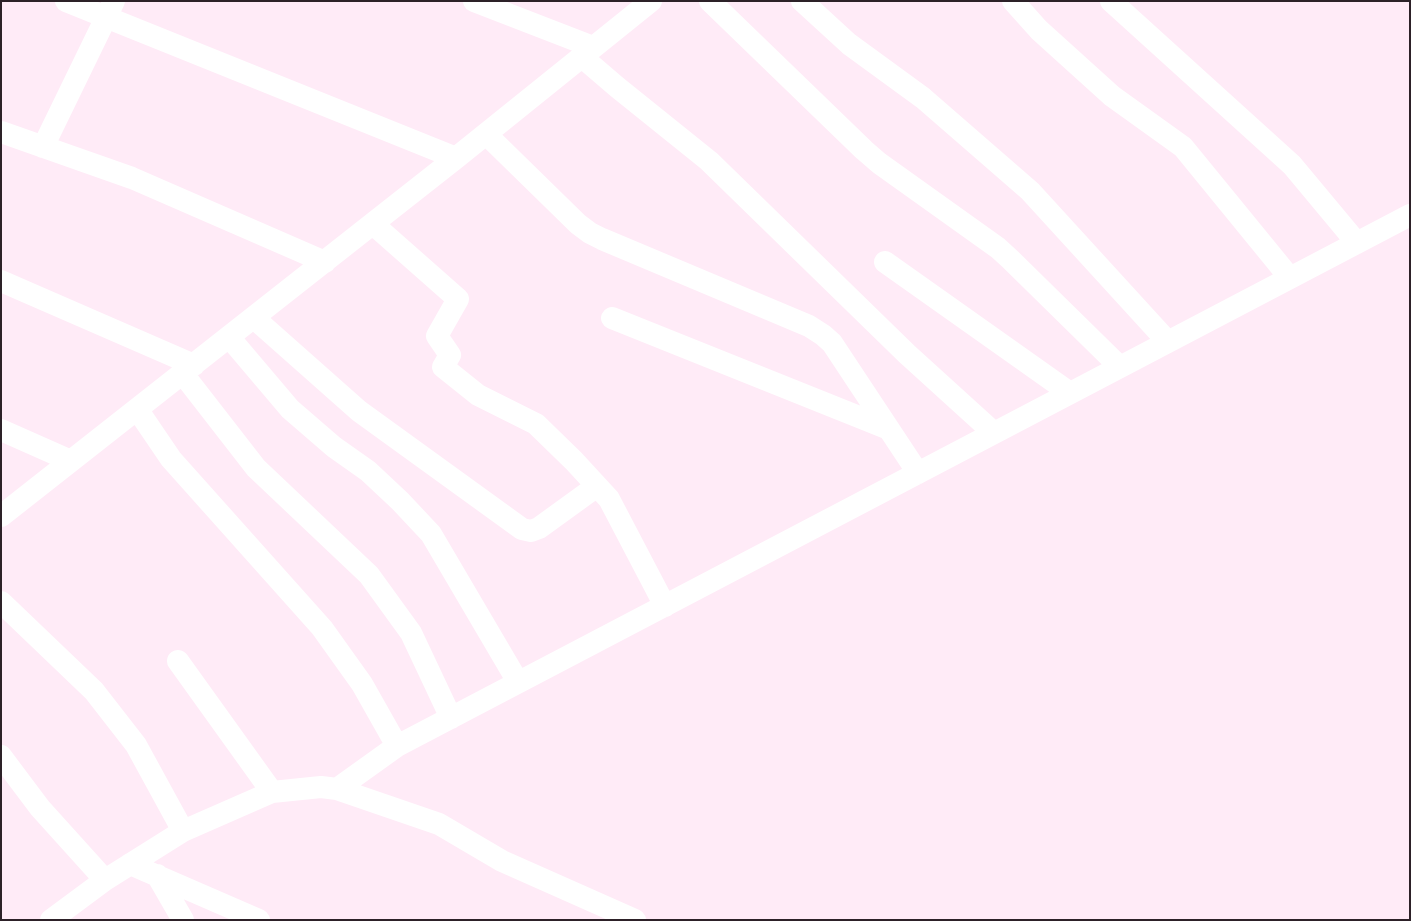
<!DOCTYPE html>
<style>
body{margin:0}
#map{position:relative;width:1411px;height:921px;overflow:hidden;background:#ffebf7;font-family:"Exo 2",sans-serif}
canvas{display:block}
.frame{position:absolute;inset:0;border:2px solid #2d2128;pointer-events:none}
</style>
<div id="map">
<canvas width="1411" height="921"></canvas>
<div class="frame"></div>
</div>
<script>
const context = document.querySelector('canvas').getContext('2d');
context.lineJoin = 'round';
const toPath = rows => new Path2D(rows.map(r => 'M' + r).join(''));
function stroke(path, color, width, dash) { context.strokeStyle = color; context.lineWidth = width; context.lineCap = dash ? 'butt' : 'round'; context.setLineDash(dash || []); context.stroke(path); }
stroke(toPath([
 [66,1,456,158],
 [474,1,593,47],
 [710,1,864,150,879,163,998,248,1010,259,1120,367],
 [802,1,849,44,923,98,1030,191,1168,342],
 [1013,1,1039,30,1112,96,1183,147,1290,278],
 [1111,1,1292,165,1357,243],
 [582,57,617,87,709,161,907,354,994,433],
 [1,132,132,178,325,262],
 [486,134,578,224,590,233,602,239,809,326,823,335,832,343,918,473],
 [43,147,114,1],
 [373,224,458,299,437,336,450,355,443,367,478,395,536,424,574,461,609,499,665,606],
 [885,262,1070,393],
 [1,281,194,365],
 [254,318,359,411,522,529,531,531,539,528,597,486],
 [612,318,889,429],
 [229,337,290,409,334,447,368,471,400,501,431,534,518,682],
 [183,374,256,468,369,575,411,633,451,718],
 [137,409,171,459,322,628,362,684,397,746],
 [1,430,71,461],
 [1,516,456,158,651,1],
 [1,602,94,691,136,745,183,831],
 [178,661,272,792],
 [1,756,40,808,105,880,183,831,272,792,321,787,337,789,439,824,502,861,635,920],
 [337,789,397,746,1410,215],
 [130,864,259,920],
 [157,875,183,920],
 [51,920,105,880]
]), '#fff', 22);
</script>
